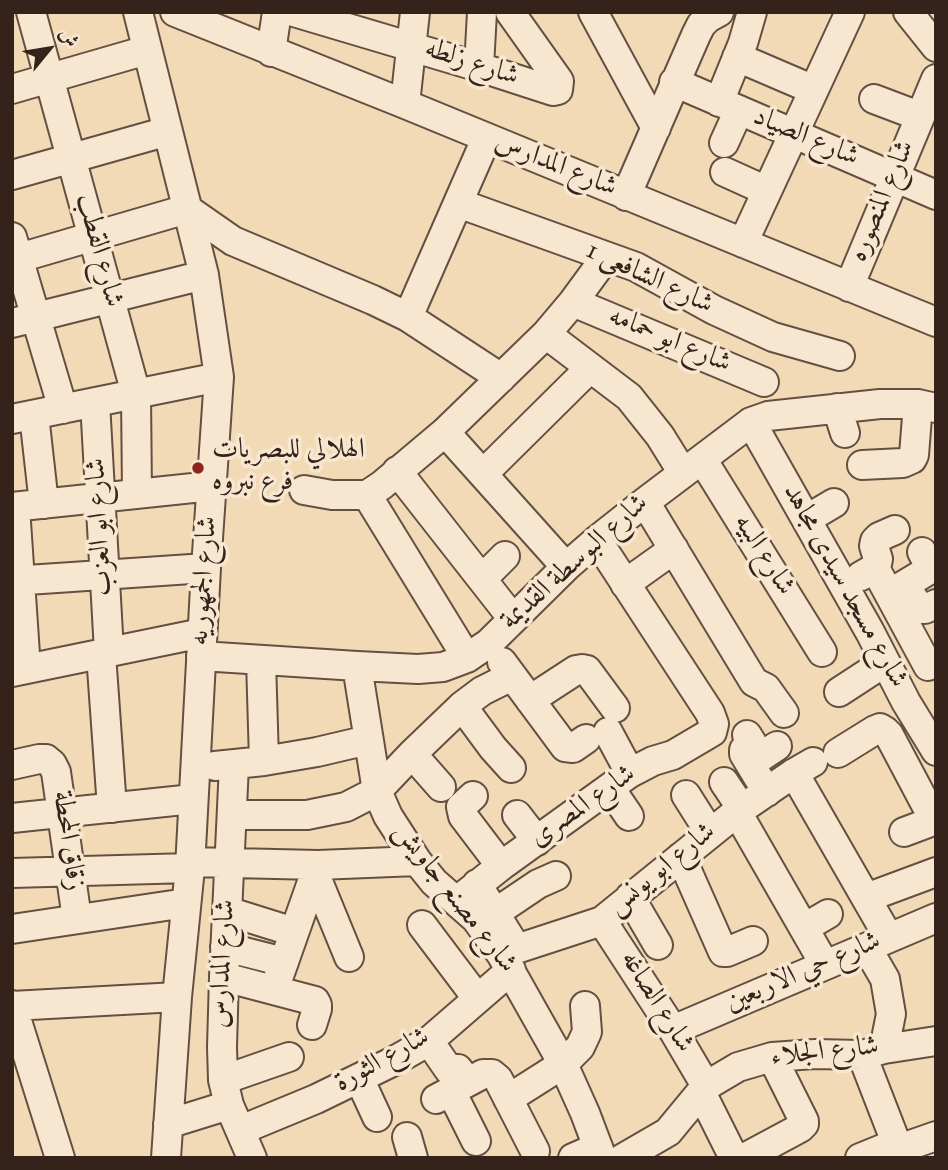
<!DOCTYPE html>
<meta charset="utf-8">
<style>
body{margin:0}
#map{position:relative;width:948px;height:1170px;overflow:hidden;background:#f3dab6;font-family:"Sorts Mill Goudy",Amiri,serif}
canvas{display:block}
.frame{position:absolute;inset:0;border:14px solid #34221b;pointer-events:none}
.north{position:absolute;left:14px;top:14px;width:70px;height:70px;-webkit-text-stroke:5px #f7e7d0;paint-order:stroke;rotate:60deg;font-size:19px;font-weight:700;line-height:28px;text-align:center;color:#34221b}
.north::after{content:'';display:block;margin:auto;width:24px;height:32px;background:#34221b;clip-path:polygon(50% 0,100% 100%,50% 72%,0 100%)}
</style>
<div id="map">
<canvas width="948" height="1170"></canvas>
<div class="frame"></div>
<div class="north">ش</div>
</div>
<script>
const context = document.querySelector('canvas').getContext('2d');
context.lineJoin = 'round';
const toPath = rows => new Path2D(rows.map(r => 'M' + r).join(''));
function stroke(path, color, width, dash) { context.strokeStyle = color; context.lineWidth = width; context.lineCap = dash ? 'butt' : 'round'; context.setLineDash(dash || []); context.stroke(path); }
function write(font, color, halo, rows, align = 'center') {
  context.font = font + ' "Sorts Mill Goudy",Amiri,serif'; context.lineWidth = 7; context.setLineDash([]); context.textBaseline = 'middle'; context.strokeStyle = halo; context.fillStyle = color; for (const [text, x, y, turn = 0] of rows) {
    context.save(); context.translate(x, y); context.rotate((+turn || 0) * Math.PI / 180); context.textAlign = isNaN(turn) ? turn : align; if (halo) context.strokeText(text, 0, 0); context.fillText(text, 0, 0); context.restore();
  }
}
const minor = toPath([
 [31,12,136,394,137,494],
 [138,12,204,275,219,377,206,568,190,868,177,997,166,1158],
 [175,12,405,104,936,322],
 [294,12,479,67,553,91,558,90,559,81,510,12],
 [593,12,656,128],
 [908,12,936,47],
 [271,52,277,12],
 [737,57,814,90],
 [479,67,482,12],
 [674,82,936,195],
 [12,89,147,50],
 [874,99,919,116],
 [719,102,743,43,752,12],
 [405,104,415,12],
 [724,143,739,110],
 [725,172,767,191],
 [12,175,168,131],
 [626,196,696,35,701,25,708,18,719,12],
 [458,203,636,267,714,310,773,337,840,356],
 [12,237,63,409],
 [743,243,850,12],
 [12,260,187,209,233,241,373,300,408,317,501,378],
 [849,287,936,79],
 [573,302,764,382],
 [408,317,486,139],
 [12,323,204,275],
 [546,334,629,397,660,436,683,473],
 [95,402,109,652],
 [837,408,845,433],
 [34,415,44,504],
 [12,419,219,377],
 [751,422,870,632,906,702,936,751],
 [445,432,566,567],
 [702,459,822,652],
 [862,465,903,463,912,459,914,455,918,404],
 [397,471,513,619],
 [483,474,590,368],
 [304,490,332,495,367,495,382,485,445,432,546,334,573,302,606,257],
 [367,495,467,658],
 [645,502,754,682,766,688,784,713],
 [12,507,212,486],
 [15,507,26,669],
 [807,519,834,503],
 [875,568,928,666],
 [861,576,875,568,877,564,878,559,874,546,875,541,879,537,895,530],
 [482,579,505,556],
 [12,581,206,568],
 [625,584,674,549],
 [905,585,920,609,925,609,936,604],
 [889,594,929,570,930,567,922,552],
 [101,654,112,808],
 [201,656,357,666,418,669,443,667,467,658,489,643,566,567,597,540,645,502,751,422,768,416,880,404,918,404,936,408],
 [261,660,264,761],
 [502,662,565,747,573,748,586,739],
 [357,666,377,791,388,816,417,861,434,882,476,919,501,954,563,1064,585,1113,602,1158],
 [12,672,202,633],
 [839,692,885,662],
 [530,700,576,670,582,669,587,670,615,708],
 [462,706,493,748,511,768],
 [608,732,630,773],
 [747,735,752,743,752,745,744,750,744,754,767,792],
 [838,753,875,730,880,728,885,731,889,735,934,820],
 [412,754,441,787],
 [750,764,777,746],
 [12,765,39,759,46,759,52,764,56,772,77,919],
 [234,765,224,977,222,1047,223,1080,229,1105,252,1158],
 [215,766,264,761,317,752,368,740],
 [794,773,889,938],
 [724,782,742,809],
 [610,788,629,816],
 [686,795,710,833],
 [473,796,461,807,463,816,501,866],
 [737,812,825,965],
 [232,815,307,815,346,807,377,791,412,754,462,706,482,691,512,676],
 [517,815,537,841],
 [12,818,193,799],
 [904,832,936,820],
 [681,857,723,952,727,952,753,941],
 [190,862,318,865,417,861],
 [12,873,190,868],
 [315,874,349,957],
 [477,884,512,941],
 [630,897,658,945],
 [866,898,936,872],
 [457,901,501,866,630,773,653,761,673,755,712,732,714,724,710,713,597,540],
 [227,911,294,932],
 [495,913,538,884,556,876],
 [602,921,673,1030,706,1086],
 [422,925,477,998],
 [804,928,828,914],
 [12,929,186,903],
 [225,947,284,962],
 [867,948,885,979,891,1014,884,1049],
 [501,954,602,921,737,812,794,773,813,762],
 [224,977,315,1001,317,1005,317,1009,312,1025],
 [274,990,318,865],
 [12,1005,60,1158],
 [12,1006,177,997],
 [673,1030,936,918],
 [429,1041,449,1070,458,1069,468,1082],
 [862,1055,902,1158],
 [359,1078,377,1117],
 [223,1080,289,1057],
 [451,1091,476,1141],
 [701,1092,734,1158],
 [436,1099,483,1074,492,1074,498,1079,535,1151],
 [508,1099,563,1064,580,1047,587,1032,585,1006],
 [168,1124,229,1105],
 [241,1130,316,1099,394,1061,429,1041,511,970],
 [407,1137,413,1158],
 [899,1149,936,1136],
 [573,1158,598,1147],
 [623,1158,668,1132,706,1086,738,1067,772,1057,815,1054,862,1055,884,1049,936,1041],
 [744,1158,800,1128,804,1124,804,1121,772,1057],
 [860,1158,897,1143]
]);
stroke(minor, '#645042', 32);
stroke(minor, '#f7e7d0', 28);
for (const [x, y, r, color] of [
 [198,468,7,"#8f2418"]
]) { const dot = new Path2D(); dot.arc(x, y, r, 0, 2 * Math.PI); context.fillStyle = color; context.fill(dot); stroke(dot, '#f7e7d0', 2.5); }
write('28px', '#34221b', '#f7e7d0', [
 ["شارع زلطه",471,65,18],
 ["شارع الصياد",805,139,23],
 ["شارع المدارس",555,167,22],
 ["شارع المنصوره",884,202,-67],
 ["شارع القطب",97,251,75],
 ["شارع الشافعى 1",649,280,25],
 ["شارع ابو حمامه",669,342,23],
 ["شارع ابو العزب",102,527,-93],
 ["شارع البيه",762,556,58],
 ["شارع البوسطة القديمة",576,564,-42],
 ["شارع الجمهوريه",206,581,-86],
 ["شارع مسجد سيدى مجاهد",843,587,61],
 ["شارع المصرى",584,808,-35],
 ["زقاق المحطة",66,841,82],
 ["شارع ابو يونس",663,871,-39],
 ["شارع مصنع جاويش",453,899,52],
 ["شارع المدارس",225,964,-87],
 ["شارع حي الاربعين",804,974,-23],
 ["شارع الصاغه",655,1003,58],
 ["شارع الجلاء",825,1054,-6],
 ["شارع الثورة",383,1062,-29]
]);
write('28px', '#34221b', '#f7e7d0', [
 ["الهلالي للبصريات",212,452],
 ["فرع نبروه",212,484]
], 'left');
</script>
